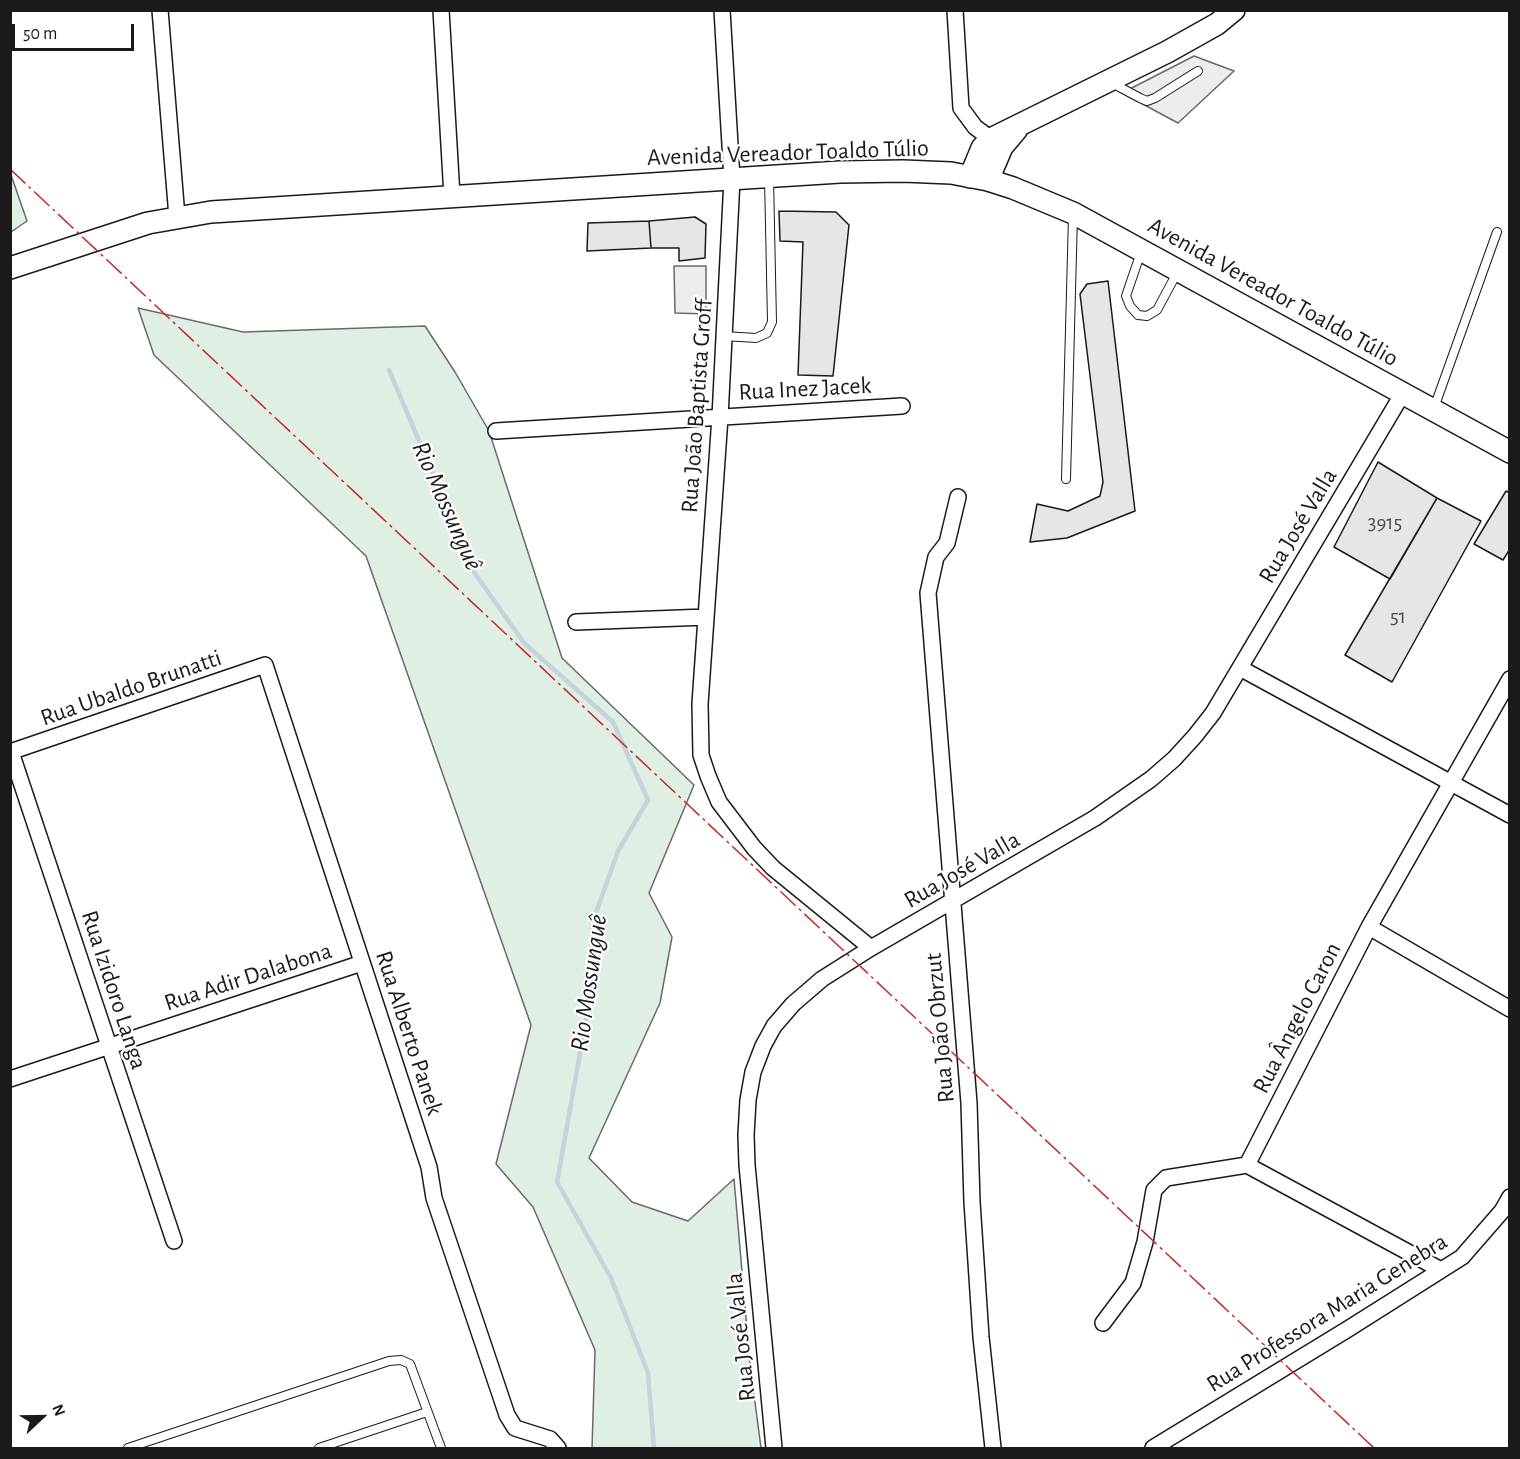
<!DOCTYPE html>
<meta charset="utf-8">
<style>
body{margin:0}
#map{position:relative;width:1520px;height:1459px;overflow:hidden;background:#fff;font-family:"Alegreya Sans",sans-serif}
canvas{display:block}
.frame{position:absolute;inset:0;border:12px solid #1a1a1a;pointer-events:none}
.north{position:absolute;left:12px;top:1387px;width:60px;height:60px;-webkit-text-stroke:4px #fff;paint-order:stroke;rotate:68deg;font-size:16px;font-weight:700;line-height:24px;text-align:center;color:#1a1a1a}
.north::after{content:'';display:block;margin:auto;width:21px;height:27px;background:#1a1a1a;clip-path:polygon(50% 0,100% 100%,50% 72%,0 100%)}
.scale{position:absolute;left:12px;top:24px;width:122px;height:27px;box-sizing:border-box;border:3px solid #1a1a1a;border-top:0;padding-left:8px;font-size:18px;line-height:21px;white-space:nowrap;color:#1a1a1a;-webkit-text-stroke:4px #fff;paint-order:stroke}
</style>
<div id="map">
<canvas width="1520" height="1459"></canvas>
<div class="frame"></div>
<div class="north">N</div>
<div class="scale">50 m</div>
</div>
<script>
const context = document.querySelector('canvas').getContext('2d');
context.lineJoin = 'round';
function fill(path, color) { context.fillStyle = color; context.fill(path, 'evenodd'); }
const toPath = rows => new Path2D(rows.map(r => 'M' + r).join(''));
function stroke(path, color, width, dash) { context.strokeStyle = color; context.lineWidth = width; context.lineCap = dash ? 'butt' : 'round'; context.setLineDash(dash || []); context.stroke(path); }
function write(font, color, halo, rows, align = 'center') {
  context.font = font + ' "Alegreya Sans",sans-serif'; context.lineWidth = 4.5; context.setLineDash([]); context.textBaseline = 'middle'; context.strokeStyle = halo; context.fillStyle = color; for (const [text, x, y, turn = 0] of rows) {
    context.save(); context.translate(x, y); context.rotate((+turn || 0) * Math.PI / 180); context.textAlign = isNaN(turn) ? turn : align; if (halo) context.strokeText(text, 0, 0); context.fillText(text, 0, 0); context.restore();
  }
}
const green = toPath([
 [10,172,27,221,11,232,10,232,10,172],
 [138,308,243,332,425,326,455,372,489,431,562,658,694,785,649,893,672,937,660,1003,589,1158,632,1202,688,1221,734,1179,750,1364,761,1448,592,1448,595,1350,533,1207,496,1164,531,1025,366,556,154,355,138,308]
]);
fill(green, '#e0efe3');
stroke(green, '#6a6a6a', 1.5);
const parking = toPath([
 [1194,56,1234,71,1178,123,1122,93,1194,56],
 [674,266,706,266,706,314,675,313,674,266]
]);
fill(parking, '#ededed');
stroke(parking, '#6a6a6a', 1.5);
stroke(toPath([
 [389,370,447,507,469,565,524,643,613,722,648,800,618,851,592,924,591,992,557,1182,611,1278,648,1373,654,1448]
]), '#c6d2dc', 4.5);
const building = toPath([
 [779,211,836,212,849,225,833,376,798,375,803,242,780,241,779,211],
 [695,217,706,224,705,258,679,261,679,248,651,248,649,221,695,217],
 [649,221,651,248,587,251,588,223,649,221],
 [1108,281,1135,511,1067,538,1030,542,1037,504,1068,511,1100,496,1103,482,1080,294,1087,284,1108,281],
 [1378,462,1437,498,1390,579,1334,547,1378,462],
 [1506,491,1510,493,1510,549,1503,560,1474,544,1506,491],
 [1437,498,1481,521,1392,682,1345,655,1437,498]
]);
fill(building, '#e6e6e6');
stroke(building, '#1a1a1a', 1.5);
const lane = toPath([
 [1110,82,1140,98,1147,101,1155,98,1198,71],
 [1141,252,1126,296,1130,306,1138,315,1147,316,1157,310,1178,271],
 [724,336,756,338,767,333,772,322,769,178],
 [1434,408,1497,232],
 [1066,479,1073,216],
 [128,1448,389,1361,401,1360,410,1364,441,1448],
 [319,1448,427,1412]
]);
const street = toPath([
 [160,10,177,217],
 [441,10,452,196],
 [722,10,732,179,720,417,700,704,701,755,708,776,719,802,754,848,773,868,871,948],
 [955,10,961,108,975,127,991,139],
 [496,431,902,406],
 [958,497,947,543,936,557,928,593,969,1103,972,1202,981,1337,993,1448],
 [576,622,706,617],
 [1240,668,1510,815],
 [10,752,265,665,429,1167,434,1198,507,1415,515,1428,550,1439,558,1448],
 [11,752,174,1241],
 [1369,927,1510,1009],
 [10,1079,362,963],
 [1247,1165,1369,927,1510,679],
 [1247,1165,1441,1270],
 [1103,1323,1133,1283,1145,1242,1154,1190,1166,1178,1247,1165],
 [774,1448,747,1165,746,1135,748,1100,753,1072,763,1046,774,1026,793,1004,822,979,871,948,1095,818,1151,779,1174,759,1195,736,1213,713,1403,393],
 [1153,1448,1348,1329,1462,1257,1502,1211,1510,1197]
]);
const secondary = toPath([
 [970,177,982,148,991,139,1167,52,1217,24,1234,10],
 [988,180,1002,147,1017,129],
 [10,268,148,223,211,212,840,172,903,171,951,173,988,180,1013,188,1073,213,1510,452]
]);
stroke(lane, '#1a1a1a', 10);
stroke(street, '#1a1a1a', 18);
stroke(secondary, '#1a1a1a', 24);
stroke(lane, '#fff', 8);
stroke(street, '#fff', 15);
stroke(secondary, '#fff', 21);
stroke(toPath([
 [10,169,1374,1448]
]), '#c62828', 1.5, [21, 4.5, 3, 4.5]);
write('21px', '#4d4d4d', null, [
 ["3915",1385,523],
 ["51",1398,617]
]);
write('24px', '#1a1a1a', '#fff', [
 ["Avenida Vereador Toaldo Túlio",788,153,-2],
 ["Avenida Vereador Toaldo Túlio",1273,292,29],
 ["Rua Inez Jacek",805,389,-3],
 ["Rua João Baptista Groff",697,406,-86],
 ["Rua José Valla",1298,526,-59],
 ["Rua Ubaldo Brunatti",131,688,-19],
 ["Rua José Valla",962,870,-30],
 ["Rua Adir Dalabona",248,977,-18],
 ["Rua Izidoro Langa",114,990,72],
 ["Rua Ângelo Caron",1297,1018,-63],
 ["Rua João Obrzut",940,1028,-95],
 ["Rua Alberto Panek",409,1033,72],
 ["Rua Professora Maria Genebra",1327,1313,-32],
 ["Rua José Valla",741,1337,-96]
]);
write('italic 26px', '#1a1a1a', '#fff', [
 ["Rio Mossunguê",447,506,66],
 ["Rio Mossunguê",589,983,-82]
]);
</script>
